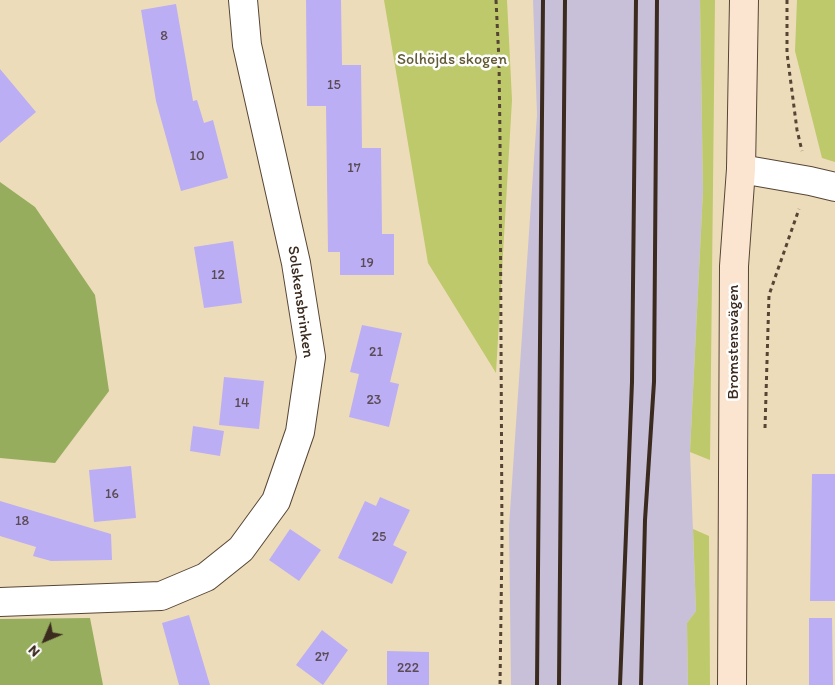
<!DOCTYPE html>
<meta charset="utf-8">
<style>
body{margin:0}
#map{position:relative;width:835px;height:685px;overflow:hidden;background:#eddcba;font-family:Itim,sans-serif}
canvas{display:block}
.north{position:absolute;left:20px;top:615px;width:50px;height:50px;-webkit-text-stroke:4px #fff;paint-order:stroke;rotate:225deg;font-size:14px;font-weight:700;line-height:20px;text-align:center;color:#3b2a1e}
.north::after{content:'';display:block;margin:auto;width:18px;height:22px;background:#3b2a1e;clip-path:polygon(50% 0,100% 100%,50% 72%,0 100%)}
</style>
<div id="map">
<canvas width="835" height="685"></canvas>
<div class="north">N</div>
</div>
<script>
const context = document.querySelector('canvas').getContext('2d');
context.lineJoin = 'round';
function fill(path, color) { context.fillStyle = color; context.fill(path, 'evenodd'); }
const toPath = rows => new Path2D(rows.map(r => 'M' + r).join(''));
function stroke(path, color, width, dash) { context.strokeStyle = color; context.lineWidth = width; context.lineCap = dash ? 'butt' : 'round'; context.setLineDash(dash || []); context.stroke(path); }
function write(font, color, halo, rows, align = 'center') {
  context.font = font + ' Itim,sans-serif'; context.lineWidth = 5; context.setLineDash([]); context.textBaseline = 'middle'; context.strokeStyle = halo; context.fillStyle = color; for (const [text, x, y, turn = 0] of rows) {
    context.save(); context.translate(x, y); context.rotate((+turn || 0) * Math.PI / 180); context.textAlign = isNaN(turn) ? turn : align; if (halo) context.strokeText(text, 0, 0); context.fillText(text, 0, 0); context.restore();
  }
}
fill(toPath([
 [533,0,700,0,703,191,690,452,696,611,687,623,688,685,511,685,509,526,537,115]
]), '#c8c0d8');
fill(toPath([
 [384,0,507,0,512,100,496,373,428,263],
 [700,0,715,0,710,460,690,452,703,191],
 [797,0,835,0,835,162,822,158,795,51],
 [693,529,709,536,710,685,688,685,687,623,696,611]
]), '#bdc96a');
fill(toPath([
 [0,182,35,207,95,295,109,391,55,463,0,458],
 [90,618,103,685,0,685,0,619]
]), '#96ad5e');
fill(toPath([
 [306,0,341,0,342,65,361,65,362,148,381,148,382,234,394,234,394,275,340,275,340,252,328,252,326,106,307,106],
 [176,4,193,101,197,100,204,123,213,120,228,178,181,191,156,101,141,10],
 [0,69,36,112,0,143],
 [233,241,242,303,204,308,194,247],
 [362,325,402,333,390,382,399,384,389,427,349,417,359,374,350,372],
 [224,377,264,381,259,429,219,425],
 [193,426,224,431,220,456,190,451],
 [131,466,136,518,94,522,89,470],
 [812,474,835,474,835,601,810,601],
 [380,497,410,510,393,545,407,552,392,584,338,558,365,501,376,506],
 [0,501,111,534,112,560,51,561,33,556,36,547,0,536],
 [290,529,321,550,299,581,269,560],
 [189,615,210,685,179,685,162,623],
 [809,618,832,618,833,685,809,685],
 [322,630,348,650,323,685,296,665],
 [387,651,429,652,429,685,387,685]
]), '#bbaef4');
const street = toPath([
 [741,169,810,181,835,187],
 [0,602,161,596,206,577,241,549,276,501,300,432,311,357,296,263,247,45,243,0]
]);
const secondary = toPath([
 [732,685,734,266,741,169,744,0]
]);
stroke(street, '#564535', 30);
stroke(secondary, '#564535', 30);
stroke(toPath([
 [496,0,499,61,500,138,502,540,500,685],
 [787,0,787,53,797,130,802,151],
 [765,428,769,295,799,209]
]), '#564535', 3, [4, 4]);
stroke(street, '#fff', 28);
stroke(secondary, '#fce5d0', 28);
stroke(toPath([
 [537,685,543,0],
 [559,685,565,0],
 [620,685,632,382,636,0],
 [641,685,645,520,654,382,657,0]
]), '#3b2a1e', 4);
write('14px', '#5b4b54', null, [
 ["8",164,36],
 ["15",334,85],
 ["10",197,156],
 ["17",354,168],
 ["19",367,263],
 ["12",218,275],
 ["21",376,352],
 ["23",374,400],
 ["14",242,403],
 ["16",112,494],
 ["18",22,521],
 ["25",379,537],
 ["27",322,657],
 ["222",408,668]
]);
write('16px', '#625a35', '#fff', [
 ["Solhöjds skogen",452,60]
]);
write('16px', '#3b2a1e', '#fff', [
 ["Solskensbrinken",300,302,82],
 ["Bromstensvägen",734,342,-90]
]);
</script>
